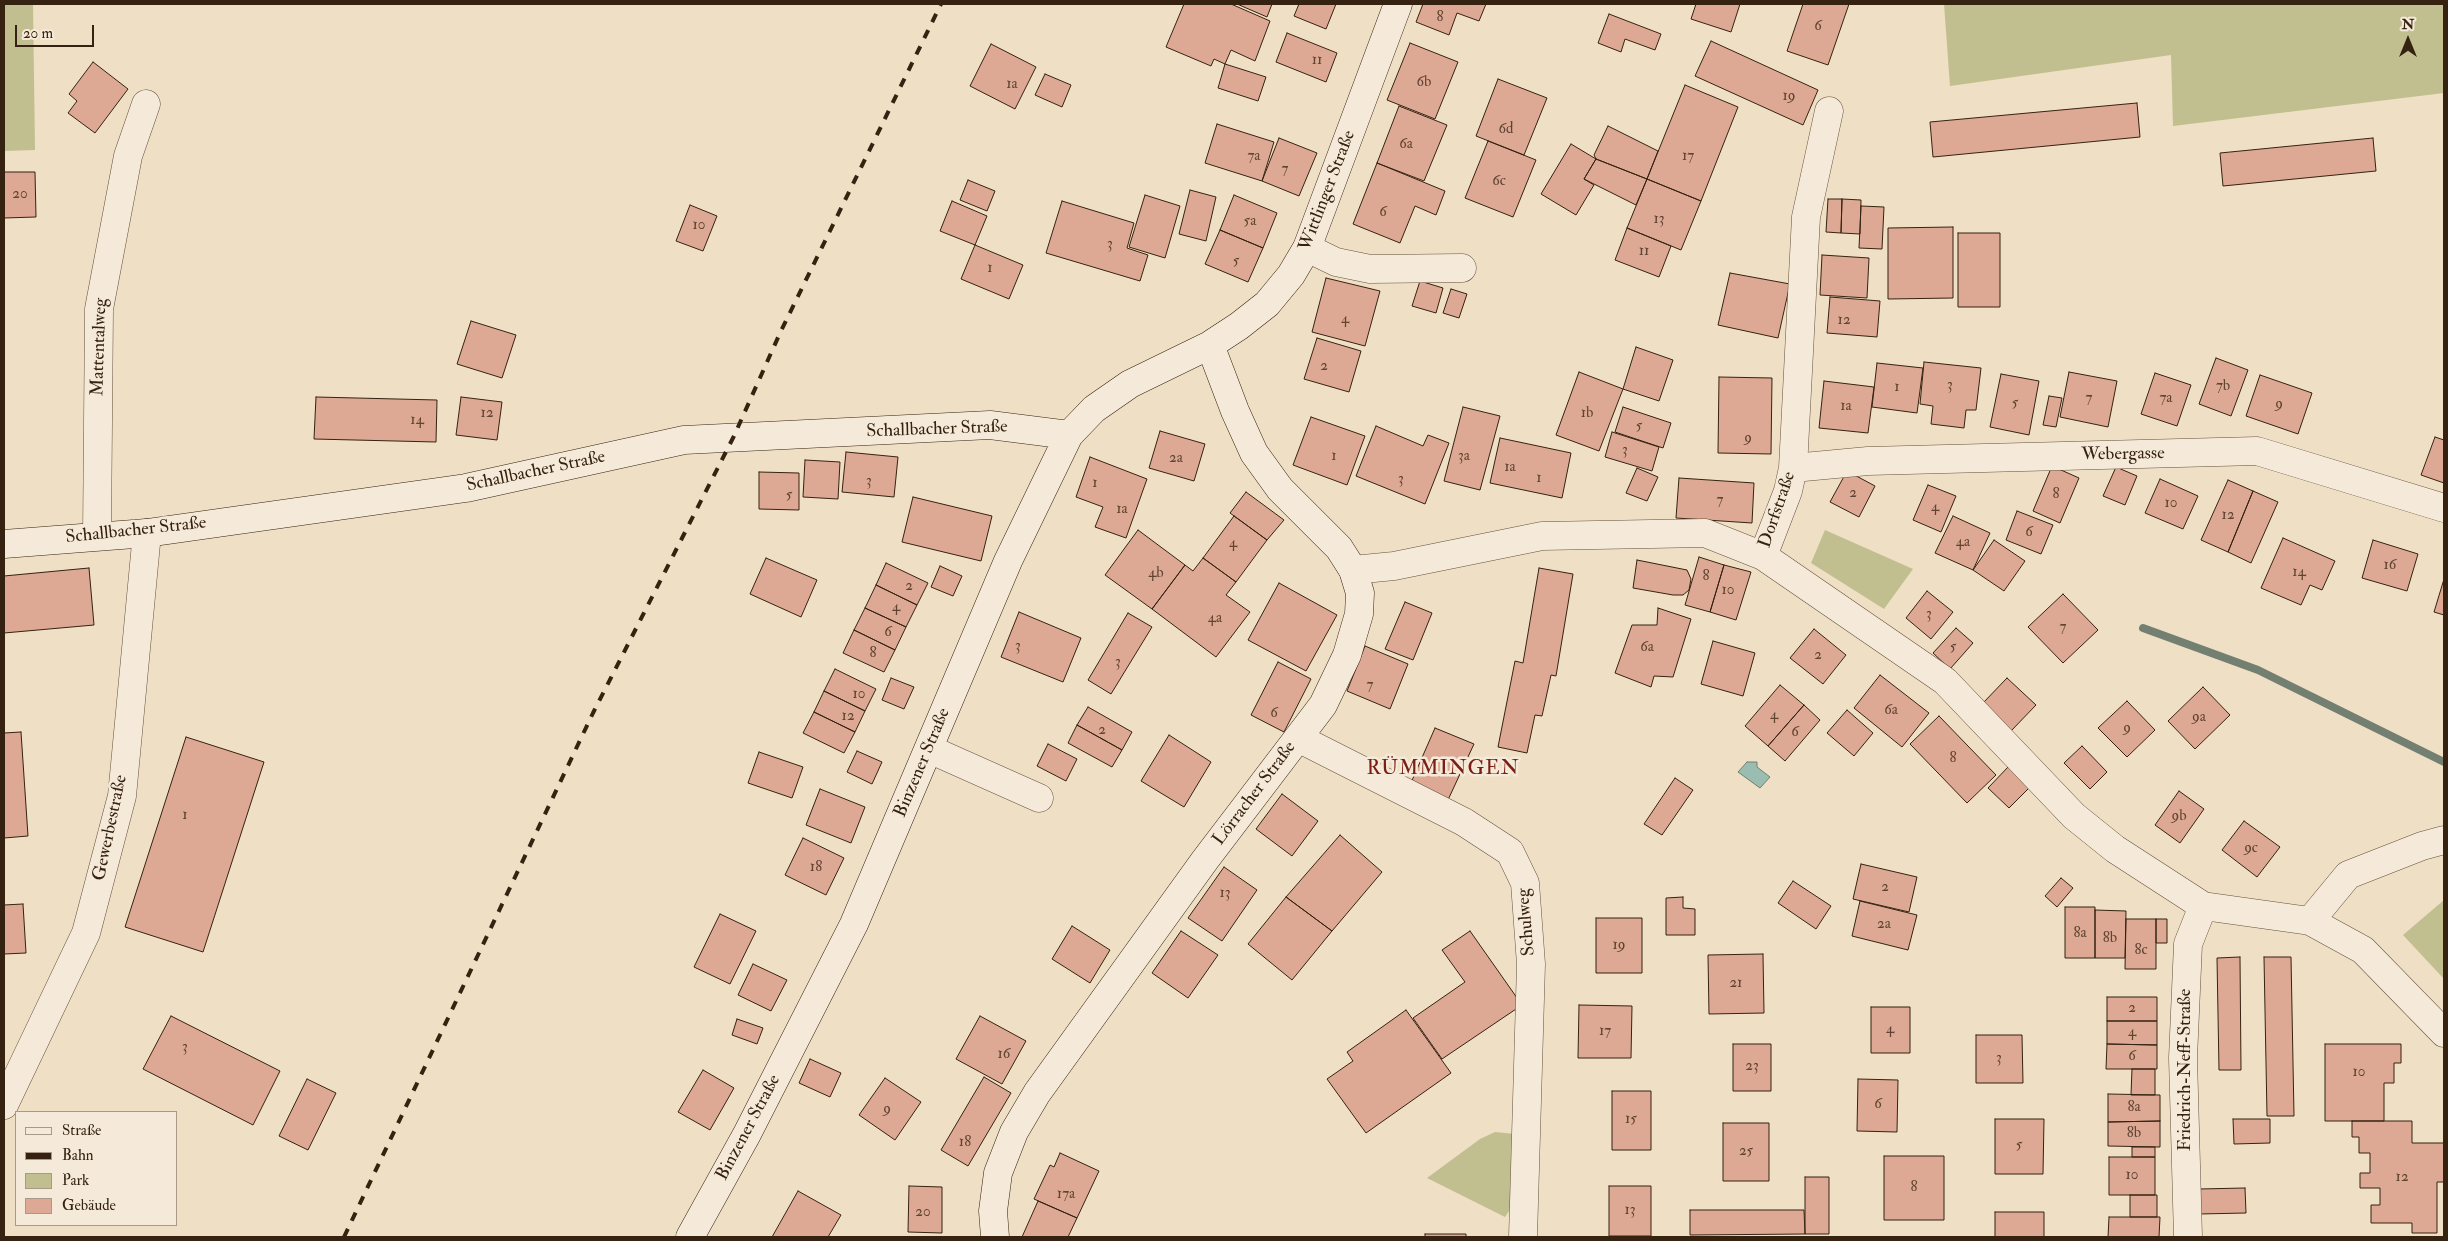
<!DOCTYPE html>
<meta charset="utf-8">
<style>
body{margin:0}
#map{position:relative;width:2448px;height:1241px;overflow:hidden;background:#efdfc4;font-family:"IM FELL Double Pica",serif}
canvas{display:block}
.frame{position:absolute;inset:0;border:5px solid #352210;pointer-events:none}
.legend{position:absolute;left:15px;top:1111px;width:162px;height:115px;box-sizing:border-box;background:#f5ead9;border:1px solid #a89a89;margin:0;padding:6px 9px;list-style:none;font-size:15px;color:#352210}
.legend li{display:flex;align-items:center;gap:10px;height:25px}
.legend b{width:25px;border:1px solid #a89a89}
.north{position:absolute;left:2383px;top:15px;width:50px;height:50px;-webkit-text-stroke:4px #f5ead9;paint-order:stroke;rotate:0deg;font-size:14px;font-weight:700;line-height:20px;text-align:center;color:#352210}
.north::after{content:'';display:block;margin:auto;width:18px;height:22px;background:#352210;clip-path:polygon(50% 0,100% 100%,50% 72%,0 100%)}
.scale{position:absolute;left:15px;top:25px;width:79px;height:22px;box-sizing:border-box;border:2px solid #352210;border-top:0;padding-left:6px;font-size:15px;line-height:18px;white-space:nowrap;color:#352210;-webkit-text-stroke:4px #f5ead9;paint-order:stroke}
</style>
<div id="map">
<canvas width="2448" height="1241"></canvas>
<div class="frame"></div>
<ul class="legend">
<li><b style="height:6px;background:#f5ead9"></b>Straße</li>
<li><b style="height:6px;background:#352210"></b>Bahn</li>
<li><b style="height:14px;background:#c1bf8f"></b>Park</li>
<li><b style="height:14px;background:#dda894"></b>Gebäude</li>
</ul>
<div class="north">N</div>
<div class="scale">20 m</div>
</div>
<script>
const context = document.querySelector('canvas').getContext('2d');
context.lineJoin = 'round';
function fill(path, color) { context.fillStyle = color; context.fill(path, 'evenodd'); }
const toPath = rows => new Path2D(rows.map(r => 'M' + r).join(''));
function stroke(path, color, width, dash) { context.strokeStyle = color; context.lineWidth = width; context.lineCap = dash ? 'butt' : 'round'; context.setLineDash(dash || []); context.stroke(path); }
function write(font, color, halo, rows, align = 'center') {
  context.font = font + ' "IM FELL Double Pica",serif'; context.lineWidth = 5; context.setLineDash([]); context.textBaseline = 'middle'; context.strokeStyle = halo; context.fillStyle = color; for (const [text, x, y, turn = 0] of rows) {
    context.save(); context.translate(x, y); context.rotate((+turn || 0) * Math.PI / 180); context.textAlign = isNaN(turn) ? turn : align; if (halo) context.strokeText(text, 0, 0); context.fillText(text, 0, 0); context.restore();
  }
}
fill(toPath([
 [4,4,33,4,35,150,4,151],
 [1944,4,2444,4,2444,93,2173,126,2171,55,1950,86],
 [1825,530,1913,569,1884,609,1811,563],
 [2444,900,2444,979,2403,935],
 [1495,1132,1515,1134,1513,1205,1505,1217,1427,1178,1480,1139]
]), '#c1bf8f');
const water = toPath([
 [1747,762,1757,762,1757,767,1770,777,1760,788,1738,772,1747,762]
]);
fill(water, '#9abdb1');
stroke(water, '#727f71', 1);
stroke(toPath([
 [2143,628,2258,670,2444,762]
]), '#727f71', 8);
const building = toPath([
 [1184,4,1231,4,1270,21,1255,61,1231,50,1225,64,1214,59,1211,66,1166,47,1184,4],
 [1237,4,1272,4,1267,17,1237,4],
 [1299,4,1336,4,1326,29,1294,16,1299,4],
 [1423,4,1486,4,1479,21,1457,13,1449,35,1416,22,1423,4],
 [1696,4,1740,4,1731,32,1691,19,1696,4],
 [1803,4,1849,4,1828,65,1787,51,1803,4],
 [1609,14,1661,34,1655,50,1625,39,1621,52,1598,43,1609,14],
 [1287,33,1337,53,1326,82,1276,62,1287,33],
 [1711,41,1818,90,1803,125,1695,76,1711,41],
 [1410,43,1458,62,1435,119,1387,100,1410,43],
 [991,44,1036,67,1015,109,970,86,991,44],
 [93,62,128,89,95,133,68,113,77,101,69,94,93,62],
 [1225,64,1266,77,1258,101,1218,88,1225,64],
 [1045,74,1071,85,1062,107,1035,95,1045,74],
 [1498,79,1547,98,1524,155,1476,136,1498,79],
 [1685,85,1738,107,1701,201,1647,179,1685,85],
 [2137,103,2140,137,1933,157,1930,122,2137,103],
 [1399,106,1447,125,1424,181,1377,163,1399,106],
 [1217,124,1274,142,1262,181,1205,163,1217,124],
 [1608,126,1658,151,1647,179,1596,159,1594,155,1608,126],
 [1279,138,1317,153,1299,196,1262,181,1279,138],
 [2373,138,2376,171,2223,186,2220,153,2373,138],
 [1488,141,1536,160,1513,217,1465,198,1488,141],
 [1571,144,1596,159,1584,179,1594,185,1576,215,1541,194,1571,144],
 [1596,159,1647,179,1636,205,1584,179,1596,159],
 [1377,163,1445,191,1436,215,1415,206,1400,243,1353,224,1377,163],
 [4,172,35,172,36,217,4,218,4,172],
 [1647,179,1701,201,1681,250,1627,228,1647,179],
 [968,180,995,191,987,211,960,200,968,180],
 [1190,190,1216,197,1206,241,1179,234,1190,190],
 [1145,195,1180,206,1165,258,1129,247,1145,195],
 [1234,195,1277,213,1263,248,1220,230,1234,195],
 [1828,199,1842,199,1841,233,1826,232,1828,199],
 [1842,199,1861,200,1860,234,1841,233,1842,199],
 [952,201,987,216,975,245,940,231,952,201],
 [1062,201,1134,223,1127,248,1148,255,1140,281,1046,253,1062,201],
 [690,205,717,216,703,251,676,241,690,205],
 [1861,206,1884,207,1882,249,1859,248,1861,206],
 [1953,227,1953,298,1888,299,1888,228,1953,227],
 [1627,228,1671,246,1659,277,1615,260,1627,228],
 [1220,230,1263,248,1248,282,1205,264,1220,230],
 [1958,233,2000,233,2000,307,1958,307,1958,233],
 [975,245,1023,265,1009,299,961,279,975,245],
 [1822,255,1869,258,1867,298,1820,295,1822,255],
 [1730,273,1790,284,1778,338,1718,325,1730,273],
 [1326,278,1380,291,1365,346,1312,332,1326,278],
 [1420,281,1443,288,1436,313,1412,306,1420,281],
 [1451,289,1467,294,1459,318,1443,313,1451,289],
 [1830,297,1880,301,1877,337,1827,333,1830,297],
 [471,321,516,335,502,378,457,364,471,321],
 [1317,338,1361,351,1349,392,1304,379,1317,338],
 [1636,347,1673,360,1659,401,1623,389,1636,347],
 [2216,358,2248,370,2231,416,2199,404,2216,358],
 [1924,362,1981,368,1976,410,1966,410,1964,428,1931,424,1933,406,1920,404,1924,362],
 [1877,363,1923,368,1917,413,1872,407,1877,363],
 [1579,372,1623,389,1599,451,1556,435,1579,372],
 [2069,372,2117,381,2108,427,2060,417,2069,372],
 [2155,373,2191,385,2177,426,2141,414,2155,373],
 [2001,374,2039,381,2029,435,1990,427,2001,374],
 [2260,375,2312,393,2298,434,2246,416,2260,375],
 [1719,377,1772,378,1771,454,1718,453,1719,377],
 [1824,381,1874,387,1868,433,1819,428,1824,381],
 [2049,396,2062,398,2056,427,2043,425,2049,396],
 [316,397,437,400,436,442,314,439,316,397],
 [461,397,502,402,497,440,456,435,461,397],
 [1463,407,1500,416,1480,490,1444,481,1463,407],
 [1623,407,1671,423,1663,448,1615,432,1623,407],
 [1311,417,1365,436,1347,485,1293,465,1311,417],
 [1376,426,1423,446,1428,435,1449,443,1425,504,1356,476,1376,426],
 [1160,431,1205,444,1194,481,1149,468,1160,431],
 [1612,432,1659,447,1652,471,1605,457,1612,432],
 [2435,437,2444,440,2444,483,2421,475,2435,437],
 [1500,438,1571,453,1562,498,1490,483,1500,438],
 [846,452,898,457,894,497,842,492,846,452],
 [1090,457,1147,479,1126,538,1095,527,1103,507,1076,497,1090,457],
 [805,460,840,462,838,499,803,497,805,460],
 [2052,466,2079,478,2060,523,2033,511,2052,466],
 [2116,467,2137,476,2125,505,2103,496,2116,467],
 [1637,468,1658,477,1647,501,1626,493,1637,468],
 [1847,471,1875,486,1859,517,1830,502,1847,471],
 [759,472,799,473,799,510,759,509,759,472],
 [1679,478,1754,483,1752,523,1676,518,1679,478],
 [2160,479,2198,496,2183,529,2145,513,2160,479],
 [2228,480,2253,491,2228,552,2201,540,2228,480],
 [1928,485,1956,496,1941,532,1913,520,1928,485],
 [2253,491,2278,502,2251,563,2228,552,2253,491],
 [1246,492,1284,520,1267,540,1230,513,1246,492],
 [913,497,992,516,981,561,902,542,913,497],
 [2017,511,2053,525,2041,554,2006,540,2017,511],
 [1234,516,1267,540,1236,582,1203,558,1234,516],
 [1953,516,1990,533,1973,570,1935,553,1953,516],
 [1138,530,1185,565,1152,609,1105,575,1138,530],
 [2283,538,2335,561,2322,590,2310,585,2301,605,2261,588,2283,538],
 [1994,540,2025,561,2004,591,1973,570,1994,540],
 [2373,540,2418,554,2407,591,2362,578,2373,540],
 [1699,557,1724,565,1710,612,1685,605,1699,557],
 [766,558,817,580,801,617,750,594,766,558],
 [1203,558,1236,582,1226,595,1250,612,1216,657,1152,609,1185,565,1193,571,1203,558],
 [1637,560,1687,570,1691,579,1689,590,1683,595,1673,595,1633,588,1637,560],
 [886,563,928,583,917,605,876,585,886,563],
 [1724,565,1751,572,1736,620,1710,612,1724,565],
 [940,566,962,576,953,596,931,587,940,566],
 [89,568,94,625,4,633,4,576,89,568],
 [1539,568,1573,574,1556,676,1551,675,1542,716,1535,715,1527,753,1498,747,1515,661,1523,663,1539,568],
 [2444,579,2444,615,2434,612,2444,579],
 [1279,583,1337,615,1306,671,1248,640,1279,583],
 [876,585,917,605,906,627,865,608,876,585],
 [1927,591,1953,612,1931,639,1906,618,1927,591],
 [2063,594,2098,630,2063,663,2028,627,2063,594],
 [1405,602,1432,613,1413,660,1385,649,1405,602],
 [865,608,906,627,895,650,854,630,865,608],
 [1658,608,1691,619,1673,677,1654,676,1651,687,1615,673,1632,625,1657,625,1658,608],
 [1019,612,1081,638,1063,682,1001,657,1019,612],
 [1128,613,1152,627,1111,694,1088,680,1128,613],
 [1956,628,1973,643,1950,669,1933,653,1956,628],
 [1814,629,1846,655,1823,684,1790,658,1814,629],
 [854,630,895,650,884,672,843,653,854,630],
 [1713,641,1755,653,1743,696,1701,684,1713,641],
 [1365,646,1408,664,1390,709,1347,691,1365,646],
 [1278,662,1311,679,1284,732,1251,715,1278,662],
 [835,669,876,689,865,711,824,691,835,669],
 [1880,675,1929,713,1902,747,1854,708,1880,675],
 [891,678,914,687,904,709,882,700,891,678],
 [2007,678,2036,705,2011,731,1983,703,2007,678],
 [1780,685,1804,705,1768,746,1745,726,1780,685],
 [2203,687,2230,715,2195,749,2168,721,2203,687],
 [824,691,865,711,855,732,814,712,824,691],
 [2127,701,2155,730,2127,757,2098,728,2127,701],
 [1804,705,1820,720,1785,761,1768,746,1804,705],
 [1088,707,1132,732,1122,750,1077,725,1088,707],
 [1847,710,1873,733,1854,756,1827,733,1847,710],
 [814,712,855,732,844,753,803,733,814,712],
 [1939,716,1996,775,1967,803,1910,744,1939,716],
 [1077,725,1122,750,1112,767,1068,743,1077,725],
 [1435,728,1474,744,1447,802,1410,785,1435,728],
 [21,732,28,836,4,838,4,733,21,732],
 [1169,735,1211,762,1184,807,1141,781,1169,735],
 [186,737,264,762,203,952,125,927,186,737],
 [1048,744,1077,759,1066,781,1037,766,1048,744],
 [2082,746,2107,772,2090,789,2064,763,2082,746],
 [857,751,882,762,872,784,847,772,857,751],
 [759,752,803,767,792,798,748,783,759,752],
 [2009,766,2030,787,2009,808,1988,788,2009,766],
 [1675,778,1693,790,1662,835,1644,824,1675,778],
 [820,789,865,807,851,843,806,825,820,789],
 [2179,791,2204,809,2180,843,2155,825,2179,791],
 [1282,794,1318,821,1292,856,1256,829,1282,794],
 [2244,821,2280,847,2257,877,2222,850,2244,821],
 [1340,835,1382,872,1332,931,1286,897,1340,835],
 [803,838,844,858,826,895,785,875,803,838],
 [1861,864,1917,877,1909,912,1853,899,1861,864],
 [1224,867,1257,890,1222,941,1188,918,1224,867],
 [2061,878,2073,888,2057,907,2045,896,2061,878],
 [1793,881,1831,906,1816,929,1778,903,1793,881],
 [1286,897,1332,931,1292,980,1248,944,1286,897],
 [1683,897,1683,908,1695,909,1695,935,1666,935,1666,898,1683,897],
 [1860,901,1917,915,1908,950,1852,936,1860,901],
 [23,904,26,953,4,954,4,905,23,904],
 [2065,907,2095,907,2095,958,2065,958,2065,907],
 [2095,910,2126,911,2125,958,2095,958,2095,910],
 [720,914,756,931,730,984,694,967,720,914],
 [1596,918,1642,918,1642,973,1596,973,1596,918],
 [2126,919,2156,919,2156,969,2125,969,2126,919],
 [2156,919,2167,919,2167,943,2156,943,2156,919],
 [1072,926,1110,950,1090,983,1052,959,1072,926],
 [1181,931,1218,955,1188,998,1152,973,1181,931],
 [1470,931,1522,1005,1442,1059,1413,1018,1465,982,1442,950,1470,931],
 [1763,954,1764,1013,1709,1014,1708,955,1763,954],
 [2240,957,2241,1070,2219,1070,2217,958,2240,957],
 [2264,957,2291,957,2294,1116,2267,1116,2264,957],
 [753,964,787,980,771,1011,738,995,753,964],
 [2107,997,2157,997,2157,1021,2107,1021,2107,997],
 [1579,1005,1632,1006,1631,1058,1578,1058,1579,1005],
 [1871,1007,1910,1007,1910,1053,1871,1053,1871,1007],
 [1406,1010,1451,1073,1366,1133,1327,1079,1353,1061,1347,1052,1406,1010],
 [171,1016,280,1071,253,1125,143,1069,171,1016],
 [980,1016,1026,1041,1002,1084,956,1059,980,1016],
 [737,1019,763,1028,757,1044,732,1035,737,1019],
 [2107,1021,2157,1021,2157,1045,2107,1044,2107,1021],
 [1976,1035,2022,1035,2023,1083,1976,1083,1976,1035],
 [1733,1044,1771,1044,1771,1091,1733,1091,1733,1044],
 [2107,1044,2157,1045,2157,1069,2106,1069,2107,1044],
 [2325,1044,2401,1044,2401,1063,2394,1063,2394,1083,2384,1083,2384,1121,2325,1121,2325,1044],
 [810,1059,841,1073,830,1097,799,1083,810,1059],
 [2132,1069,2155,1069,2155,1095,2131,1095,2132,1069],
 [703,1070,734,1088,710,1130,678,1112,703,1070],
 [984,1077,1011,1093,968,1166,941,1150,984,1077],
 [885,1078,921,1102,895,1140,859,1115,885,1078],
 [307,1079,336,1093,308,1150,279,1136,307,1079],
 [1858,1079,1898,1080,1897,1132,1857,1131,1858,1079],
 [1612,1091,1651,1091,1651,1150,1612,1150,1612,1091],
 [2108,1094,2160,1095,2160,1121,2108,1122,2108,1094],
 [1995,1119,2044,1119,2043,1174,1995,1174,1995,1119],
 [2233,1119,2270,1119,2270,1143,2234,1144,2233,1119],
 [2160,1121,2160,1147,2108,1146,2108,1122,2160,1121],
 [2352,1121,2412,1121,2412,1143,2444,1143,2444,1182,2437,1182,2437,1233,2412,1233,2412,1223,2371,1223,2371,1205,2380,1205,2380,1188,2360,1188,2360,1173,2370,1173,2370,1153,2359,1153,2359,1137,2352,1137,2352,1121],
 [1723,1123,1769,1123,1769,1181,1723,1181,1723,1123],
 [2132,1147,2155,1147,2155,1157,2132,1157,2132,1147],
 [1060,1153,1099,1171,1077,1218,1034,1199,1050,1165,1054,1167,1060,1153],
 [1884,1156,1944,1156,1944,1220,1884,1220,1884,1156],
 [2109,1157,2155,1157,2155,1195,2109,1195,2109,1157],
 [1805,1177,1829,1177,1829,1234,1805,1234,1805,1177],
 [909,1186,942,1187,942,1233,908,1232,909,1186],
 [1609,1186,1651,1186,1651,1236,1609,1236,1609,1186],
 [2245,1188,2246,1213,2199,1214,2199,1189,2245,1188],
 [798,1191,841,1215,828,1237,772,1237,798,1191],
 [2130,1195,2157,1195,2157,1217,2130,1217,2130,1195],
 [1038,1201,1077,1218,1068,1237,1022,1237,1038,1201],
 [1690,1210,1804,1210,1805,1234,1690,1235,1690,1210],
 [1995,1212,2044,1212,2044,1237,1995,1237,1995,1212],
 [2109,1217,2160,1217,2159,1237,2108,1237,2109,1217],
 [1425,1234,1466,1234,1466,1237,1425,1237,1425,1234]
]);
fill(building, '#dda894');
stroke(building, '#352210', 1);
const street = toPath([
 [1307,248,1336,262,1370,269,1462,268],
 [1793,468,1868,461,2257,451,2444,508],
 [97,536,99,309,128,156,146,104],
 [1763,556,1788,491,1793,468,1806,217,1829,111],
 [1353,570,1394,566,1542,536,1705,533,1763,556,1945,681,2074,816,2115,849,2203,906,2310,921,2363,950,2444,1033],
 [1298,738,1464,822,1510,852,1525,883,1531,964,1523,1237],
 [929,749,1039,798],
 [2310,921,2348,875,2422,846,2444,840],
 [4,1105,86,933,122,796,147,533],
 [2188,1237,2183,1058,2188,944,2203,906]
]);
const secondary = toPath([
 [4,544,147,533,466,488,684,440,990,425,1069,435],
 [690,1237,747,1134,854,924,1008,561,1069,435,1094,409,1130,384,1210,345,1239,326,1267,304,1291,275,1307,248,1398,4],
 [995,1237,993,1211,998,1173,1014,1132,1037,1093,1205,860,1323,705,1347,655,1359,614,1360,593,1353,570,1339,548,1280,489,1254,453,1235,411,1210,345]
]);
stroke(street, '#64513d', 29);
stroke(secondary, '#352210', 29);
stroke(street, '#f5ead9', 28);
stroke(secondary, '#f5ead9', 28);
stroke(toPath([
 [344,1237,593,713,734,436,780,333,941,4]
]), '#352210', 4, [9, 9]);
write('15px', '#5f4431', null, [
 ["8",1440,18],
 ["6",1818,27],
 ["11",1317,61],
 ["6b",1424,83],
 ["1a",1012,85],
 ["19",1789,97],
 ["6d",1506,130],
 ["6a",1406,145],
 ["7a",1254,157],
 ["17",1688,157],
 ["7",1285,170],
 ["6c",1499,182],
 ["20",20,195],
 ["6",1383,213],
 ["13",1659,220],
 ["5a",1250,222],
 ["10",699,226],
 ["3",1110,245],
 ["11",1644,252],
 ["5",1236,262],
 ["1",990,269],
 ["4",1345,320],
 ["12",1844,321],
 ["2",1324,367],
 ["3",1950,386],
 ["7b",2223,387],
 ["1",1897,388],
 ["7",2089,399],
 ["7a",2166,399],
 ["5",2015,404],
 ["9",2279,405],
 ["1a",1846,407],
 ["12",487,414],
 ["1b",1587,414],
 ["14",417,421],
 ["5",1639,427],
 ["9",1748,439],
 ["3",1625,451],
 ["1",1334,457],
 ["3a",1464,457],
 ["2a",1176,459],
 ["1a",1510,468],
 ["1",1539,479],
 ["3",1401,480],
 ["3",869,482],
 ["1",1095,484],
 ["2",1853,494],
 ["8",2056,495],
 ["5",789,496],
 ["7",1720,501],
 ["10",2171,504],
 ["4",1935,508],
 ["1a",1122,510],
 ["12",2228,516],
 ["6",2029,533],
 ["4a",1963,543],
 ["4",1233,544],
 ["16",2390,566],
 ["14",2299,573],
 ["4b",1156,574],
 ["8",1706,577],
 ["2",909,587],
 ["10",1728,591],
 ["4",896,608],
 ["3",1929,615],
 ["4a",1215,619],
 ["7",2063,628],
 ["6",888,633],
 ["3",1018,647],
 ["6a",1647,648],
 ["5",1953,648],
 ["8",873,654],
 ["2",1818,656],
 ["3",1118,663],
 ["7",1370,686],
 ["10",859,695],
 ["6a",1891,711],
 ["6",1274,714],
 ["4",1774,716],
 ["12",848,717],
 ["9a",2199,718],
 ["9",2127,729],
 ["2",1102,731],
 ["6",1795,733],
 ["8",1953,759],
 ["1",185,816],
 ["9b",2179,817],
 ["9c",2251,849],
 ["18",816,868],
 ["2",1885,888],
 ["13",1225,894],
 ["2a",1884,925],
 ["8a",2080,934],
 ["8b",2110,939],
 ["19",1619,946],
 ["8c",2141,951],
 ["21",1736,984],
 ["2",2132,1009],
 ["4",1890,1030],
 ["17",1605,1032],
 ["4",2132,1033],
 ["3",185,1048],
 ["16",1004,1055],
 ["6",2132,1057],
 ["3",1999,1059],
 ["23",1752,1067],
 ["10",2359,1073],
 ["6",1878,1105],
 ["8a",2134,1108],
 ["9",887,1110],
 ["15",1631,1120],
 ["8b",2134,1134],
 ["18",965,1143],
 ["5",2019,1146],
 ["25",1746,1152],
 ["10",2132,1176],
 ["12",2402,1178],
 ["8",1914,1188],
 ["17a",1066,1195],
 ["13",1630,1211],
 ["20",923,1213]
]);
write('18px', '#352210', '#f5ead9', [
 ["Wittlinger Straße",1328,191,-69],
 ["Mattentalweg",100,347,-88],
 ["Schallbacher Straße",937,430,-2],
 ["Webergasse",2123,455,-1],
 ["Schallbacher Straße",536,472,-12],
 ["Dorfstraße",1778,510,-71],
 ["Schallbacher Straße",136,531,-6],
 ["Binzener Straße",923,763,-67],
 ["Lörracher Straße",1255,794,-53],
 ["Gewerbestraße",111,828,-78],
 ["Schulweg",1527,922,-95],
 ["Friedrich-Neff-Straße",2186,1070,-90],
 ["Binzener Straße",749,1128,-62]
]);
context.letterSpacing = '1px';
write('20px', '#7a1f14', '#f5ead9', [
 ["RÜMMINGEN",1443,770]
]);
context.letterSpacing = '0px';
</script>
